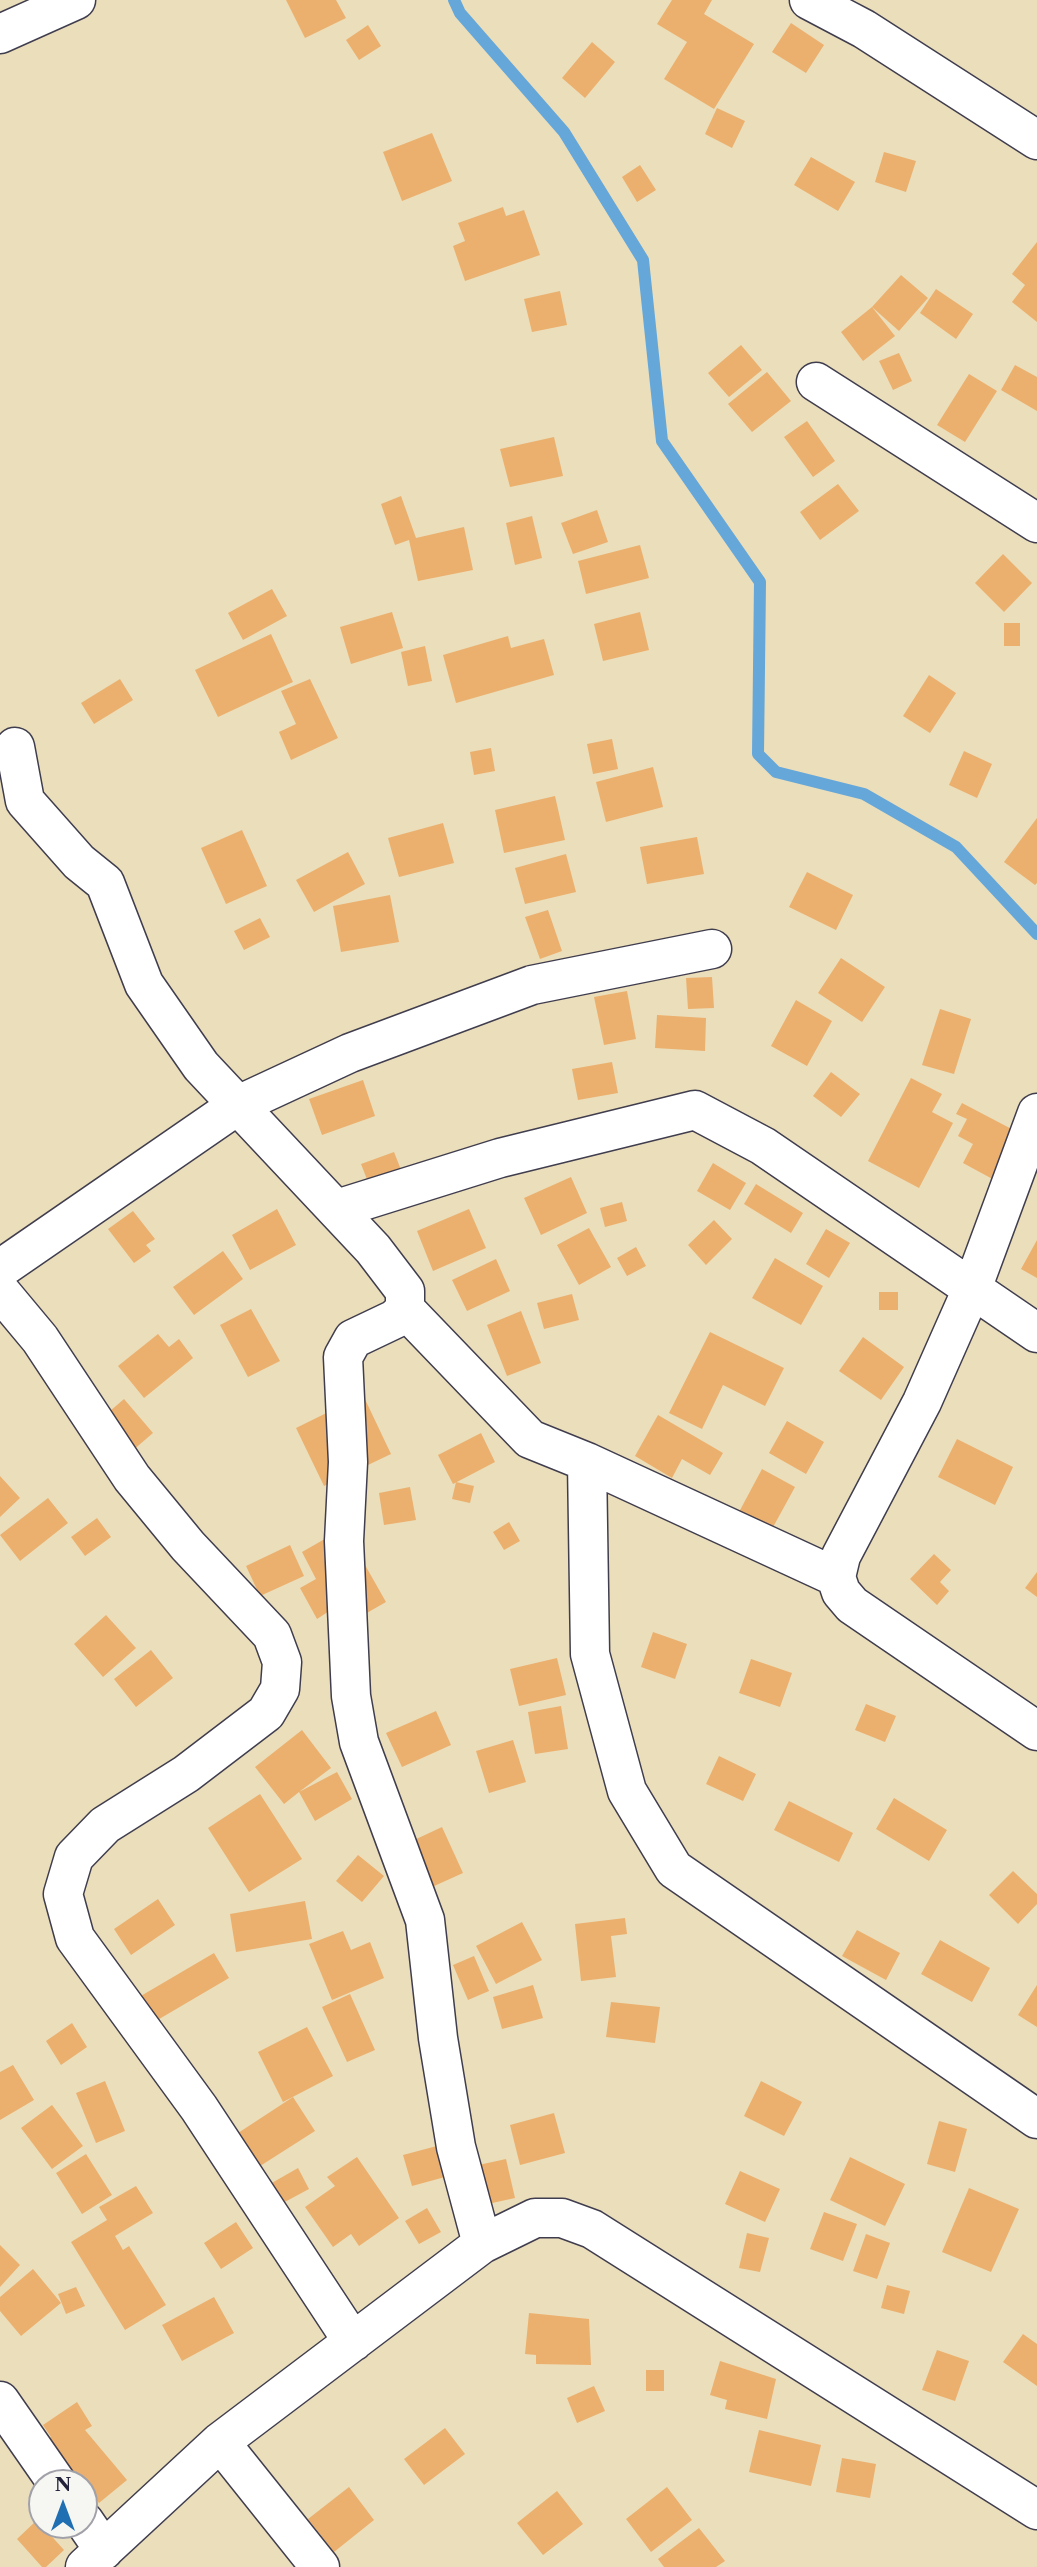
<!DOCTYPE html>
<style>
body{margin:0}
#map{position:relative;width:1037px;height:2567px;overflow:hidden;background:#ebdebb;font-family:"Libre Caslon Text",serif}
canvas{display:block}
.north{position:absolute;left:28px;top:2469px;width:70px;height:70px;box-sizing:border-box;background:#f6f6f2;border:2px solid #a1a1a9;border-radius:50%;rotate:0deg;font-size:19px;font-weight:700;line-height:28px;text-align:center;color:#22223b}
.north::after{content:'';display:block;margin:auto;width:24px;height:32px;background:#1f6fb2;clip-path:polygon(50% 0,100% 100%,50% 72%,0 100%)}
</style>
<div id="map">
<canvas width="1037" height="2567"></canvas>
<div class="north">N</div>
</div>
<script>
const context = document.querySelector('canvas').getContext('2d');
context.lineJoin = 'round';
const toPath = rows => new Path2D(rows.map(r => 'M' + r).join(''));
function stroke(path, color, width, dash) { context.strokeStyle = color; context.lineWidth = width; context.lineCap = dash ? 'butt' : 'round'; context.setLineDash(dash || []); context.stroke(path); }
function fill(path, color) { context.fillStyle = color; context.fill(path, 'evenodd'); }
stroke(toPath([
 [454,0,460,13,564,132,643,260,662,441,760,582,758,754,776,772,864,794,956,847,1037,934]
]), '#65a7d9', 12);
fill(toPath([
 [286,0,336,0,346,18,305,38],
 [672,0,712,0,704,14,754,44,714,109,664,79,687,42,657,24],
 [791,23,824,45,806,73,772,52],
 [368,25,381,46,359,60,346,40],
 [592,42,615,62,585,98,562,78],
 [717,108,745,121,732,148,705,134],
 [432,133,452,181,402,201,383,152],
 [884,152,916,161,906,192,875,182],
 [811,157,855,182,838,211,794,185],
 [640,165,656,190,637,202,622,177],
 [503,207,506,216,524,210,540,255,465,281,453,246,465,241,458,223],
 [1037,242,1037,322,1012,302,1025,285,1012,274],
 [901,275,928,298,899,331,872,307,895,336,863,361,841,332,872,307],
 [936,289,973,314,956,339,920,313],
 [560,291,567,325,532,332,524,299],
 [741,345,762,370,729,397,708,373],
 [899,353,912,381,893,390,879,361],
 [1015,365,1037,377,1037,411,1001,390],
 [767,372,791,401,752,432,728,404],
 [969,374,997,391,965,442,937,425],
 [807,421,835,461,813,477,784,437],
 [554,437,563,476,510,487,500,449],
 [838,484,859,511,820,540,800,512],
 [401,496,416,538,464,527,473,570,418,581,409,540,395,545,381,504],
 [597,510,608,542,573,554,561,523],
 [532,516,542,558,515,565,506,523],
 [640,545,649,578,586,594,578,561],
 [1003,554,1032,583,1004,612,975,583],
 [272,589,287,616,243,640,228,613],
 [392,612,403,648,351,664,340,627],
 [640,612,649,650,603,661,594,624],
 [1004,623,1020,623,1020,646,1004,646],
 [271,634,293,682,218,717,195,670],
 [508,636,511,648,544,639,554,675,456,703,443,655],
 [425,646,432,681,408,686,401,652],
 [929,675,956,693,930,733,903,716],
 [120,679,133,700,94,724,81,703],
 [310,679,338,738,291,760,279,732,296,724,281,691],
 [612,739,618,769,593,774,587,744],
 [491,748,495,771,474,775,470,752],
 [964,751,992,764,977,798,949,785],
 [653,767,663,807,606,822,596,782],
 [555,796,565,840,504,853,495,810],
 [1037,818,1037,883,1035,885,1004,862],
 [443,823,454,863,399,877,388,838],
 [242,830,267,886,226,904,201,848],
 [697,837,704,874,647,884,640,847],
 [348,852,365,884,314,912,296,880],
 [566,854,576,892,525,904,515,868],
 [807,872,853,895,836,930,789,907],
 [390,895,399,942,341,952,333,906],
 [548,910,562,951,540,959,525,917],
 [260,918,270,937,244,950,234,931],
 [841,958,885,987,862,1022,818,993],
 [712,977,714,1008,688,1009,686,978],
 [627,991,636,1039,604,1045,594,997],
 [796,1000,832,1021,807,1066,771,1046],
 [940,1009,971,1019,954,1074,922,1065],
 [657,1015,706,1018,705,1051,655,1048],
 [612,1062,618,1093,578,1100,572,1069],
 [831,1072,860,1094,841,1117,813,1096],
 [911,1078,942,1094,932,1112,953,1123,919,1188,868,1161],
 [363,1080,375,1116,322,1135,309,1099],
 [962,1103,1023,1135,998,1182,963,1163,973,1144,958,1136,967,1119,956,1114],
 [394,1152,405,1180,372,1192,361,1164],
 [713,1163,746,1183,730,1210,697,1191],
 [571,1177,587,1213,541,1235,524,1198],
 [756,1184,803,1213,791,1233,744,1204],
 [622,1202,627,1221,605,1227,600,1208],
 [277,1209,296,1245,250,1270,232,1235],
 [469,1209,486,1248,433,1271,417,1231],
 [133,1211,155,1239,146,1245,151,1251,134,1263,108,1229],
 [714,1220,732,1239,706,1265,688,1245],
 [589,1228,611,1267,579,1285,557,1245],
 [826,1229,850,1243,829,1278,806,1264],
 [1037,1240,1037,1278,1021,1269],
 [636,1247,646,1266,627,1276,617,1258],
 [223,1251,243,1279,194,1315,173,1287],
 [775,1258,823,1286,801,1325,752,1298],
 [496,1259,510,1291,467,1311,452,1280],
 [879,1292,898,1292,898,1310,879,1310],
 [572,1294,579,1320,544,1329,537,1303],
 [251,1309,280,1361,248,1377,220,1325],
 [521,1311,541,1363,507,1376,487,1325],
 [710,1332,784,1368,765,1406,723,1385,702,1429,669,1413],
 [158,1334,169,1347,179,1339,193,1358,144,1398,118,1366],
 [863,1337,904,1367,881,1400,839,1371],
 [363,1395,391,1454,324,1486,296,1428],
 [124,1399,153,1433,132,1451,103,1417],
 [658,1415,723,1453,710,1475,682,1459,672,1478,635,1456],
 [787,1421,824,1442,806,1474,769,1453],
 [481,1433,495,1462,453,1484,438,1455],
 [957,1439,1013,1467,995,1505,938,1477],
 [762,1469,795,1487,772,1529,739,1512],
 [0,1476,20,1498,0,1517],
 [456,1482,474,1486,470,1503,452,1499],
 [410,1487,416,1520,384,1525,379,1493],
 [48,1498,68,1523,20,1561,0,1535],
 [97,1518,111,1537,85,1556,71,1537],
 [509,1522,520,1541,504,1550,493,1532],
 [344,1528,386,1602,344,1626,334,1608,317,1619,300,1588,316,1579,302,1552],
 [290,1545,304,1576,260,1596,246,1566],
 [934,1554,951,1570,940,1582,949,1591,937,1605,910,1579],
 [1037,1572,1037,1597,1025,1588],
 [106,1615,136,1648,103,1677,74,1644],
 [653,1632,687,1644,675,1679,641,1667],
 [151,1650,173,1678,136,1707,114,1679],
 [557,1658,566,1695,519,1706,510,1669],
 [751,1659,792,1673,780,1707,739,1693],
 [866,1704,896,1716,885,1742,855,1730],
 [561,1706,568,1749,535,1754,528,1712],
 [436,1711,451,1745,402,1767,386,1733],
 [302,1730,331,1768,299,1792,337,1772,352,1799,315,1821,299,1792,284,1804,255,1767],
 [513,1740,526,1782,489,1793,476,1751],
 [719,1756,756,1774,743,1801,706,1784],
 [260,1794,302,1859,249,1892,208,1828],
 [894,1798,947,1830,929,1861,876,1829],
 [789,1801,853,1833,839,1862,774,1830],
 [442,1827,463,1873,432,1887,412,1841],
 [358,1855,384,1876,362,1902,336,1881],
 [1013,1871,1037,1894,1037,1904,1018,1924,989,1895],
 [158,1899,175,1925,131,1955,114,1929],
 [305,1901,312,1939,236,1952,230,1914],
 [625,1918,627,1934,611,1936,616,1977,581,1981,575,1924],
 [522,1922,542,1960,496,1984,476,1946],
 [857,1930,900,1953,886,1980,842,1956],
 [343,1931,351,1950,370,1942,384,1978,332,2000,309,1944],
 [940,1940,990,1968,972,2002,921,1974],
 [214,1953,229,1978,149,2025,134,2000],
 [474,1956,489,1991,468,2000,453,1965],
 [533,1985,543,2018,502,2029,493,1997],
 [1037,1985,1037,2027,1018,2015],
 [350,1994,375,2050,347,2062,322,2007],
 [611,2002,660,2007,655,2043,606,2037],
 [72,2023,87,2047,61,2065,46,2041],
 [307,2027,333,2076,283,2102,258,2052],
 [13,2065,34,2100,0,2120,0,2072],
 [105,2081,125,2131,96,2143,76,2093],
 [761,2081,802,2102,784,2136,744,2116],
 [293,2097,315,2131,257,2168,235,2135],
 [52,2105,83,2146,52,2169,21,2128],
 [554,2113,565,2153,520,2165,510,2125],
 [939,2121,967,2129,955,2172,927,2164],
 [448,2143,456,2174,412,2186,403,2155],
 [86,2154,112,2195,82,2214,56,2173],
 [357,2157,399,2218,359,2246,351,2234,333,2247,305,2207,335,2186,327,2177],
 [850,2157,905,2184,885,2226,830,2200],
 [506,2159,515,2198,483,2205,474,2166],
 [298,2168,309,2189,281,2204,270,2184],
 [740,2171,780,2189,765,2222,725,2204],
 [136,2186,153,2213,115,2236,123,2250,129,2246,166,2305,125,2330,71,2242,107,2220,99,2207],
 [969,2188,1019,2209,991,2272,942,2252],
 [427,2208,441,2232,419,2244,405,2221],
 [824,2212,857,2224,843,2261,810,2249],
 [236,2222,253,2248,221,2269,204,2243],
 [747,2233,769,2238,760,2272,739,2268],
 [866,2234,890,2243,877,2279,853,2271],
 [0,2245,20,2265,0,2287],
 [33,2269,61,2303,21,2336,0,2311,0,2297],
 [887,2285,910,2291,904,2314,881,2308],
 [76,2287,85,2306,66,2314,58,2294],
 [214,2297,234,2333,182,2361,162,2325],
 [529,2313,589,2319,591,2365,536,2364,536,2355,525,2354],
 [1023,2334,1037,2344,1037,2386,1003,2362],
 [937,2350,969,2361,955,2401,922,2390],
 [720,2361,776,2379,767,2419,725,2409,727,2400,710,2395],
 [646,2370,664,2370,664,2391,646,2391],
 [594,2386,605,2411,577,2423,567,2398],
 [77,2402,92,2426,85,2430,127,2480,99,2503,47,2440,51,2437,43,2425],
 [445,2428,465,2454,424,2485,404,2459],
 [759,2430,821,2445,811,2486,749,2472],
 [842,2458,876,2464,870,2498,836,2492],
 [349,2487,374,2520,334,2552,308,2519],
 [667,2487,692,2520,651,2552,626,2519],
 [557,2491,583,2524,543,2555,517,2523],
 [37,2520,64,2550,46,2567,42,2567,17,2539],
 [699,2528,725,2561,716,2567,664,2567,658,2559]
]), '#ebb06e');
const minor = toPath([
 [809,0,864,29,1037,140],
 [0,34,76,0],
 [816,382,1037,523],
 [15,747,25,801,79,862,105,883,144,984,201,1066,373,1249,405,1291,405,1309,395,1319,353,1339,343,1357,348,1462,344,1541,351,1696,359,1742,425,1920,438,2038,456,2147,482,2244],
 [1037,1113,972,1289,922,1402,841,1556,836,1577,841,1592,852,1605,1037,1731],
 [337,1209,500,1158,695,1110,763,1146,1037,1333],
 [0,1269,238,1105,350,1053,532,985,712,949],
 [0,1291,40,1339,132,1478,188,1546,272,1635,282,1662,280,1689,266,1713,186,1774,105,1825,74,1857,63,1894,75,1938,199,2108,353,2342],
 [405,1309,530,1439,587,1462,590,1654,627,1791,674,1869,1037,2119],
 [587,1462,836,1577],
 [0,2401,57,2483],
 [220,2442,320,2567],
 [84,2521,104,2550],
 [85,2567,220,2442,482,2244,535,2218,562,2218,592,2229,1037,2510]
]);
stroke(minor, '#403e4e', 41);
stroke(minor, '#fff', 38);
</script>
